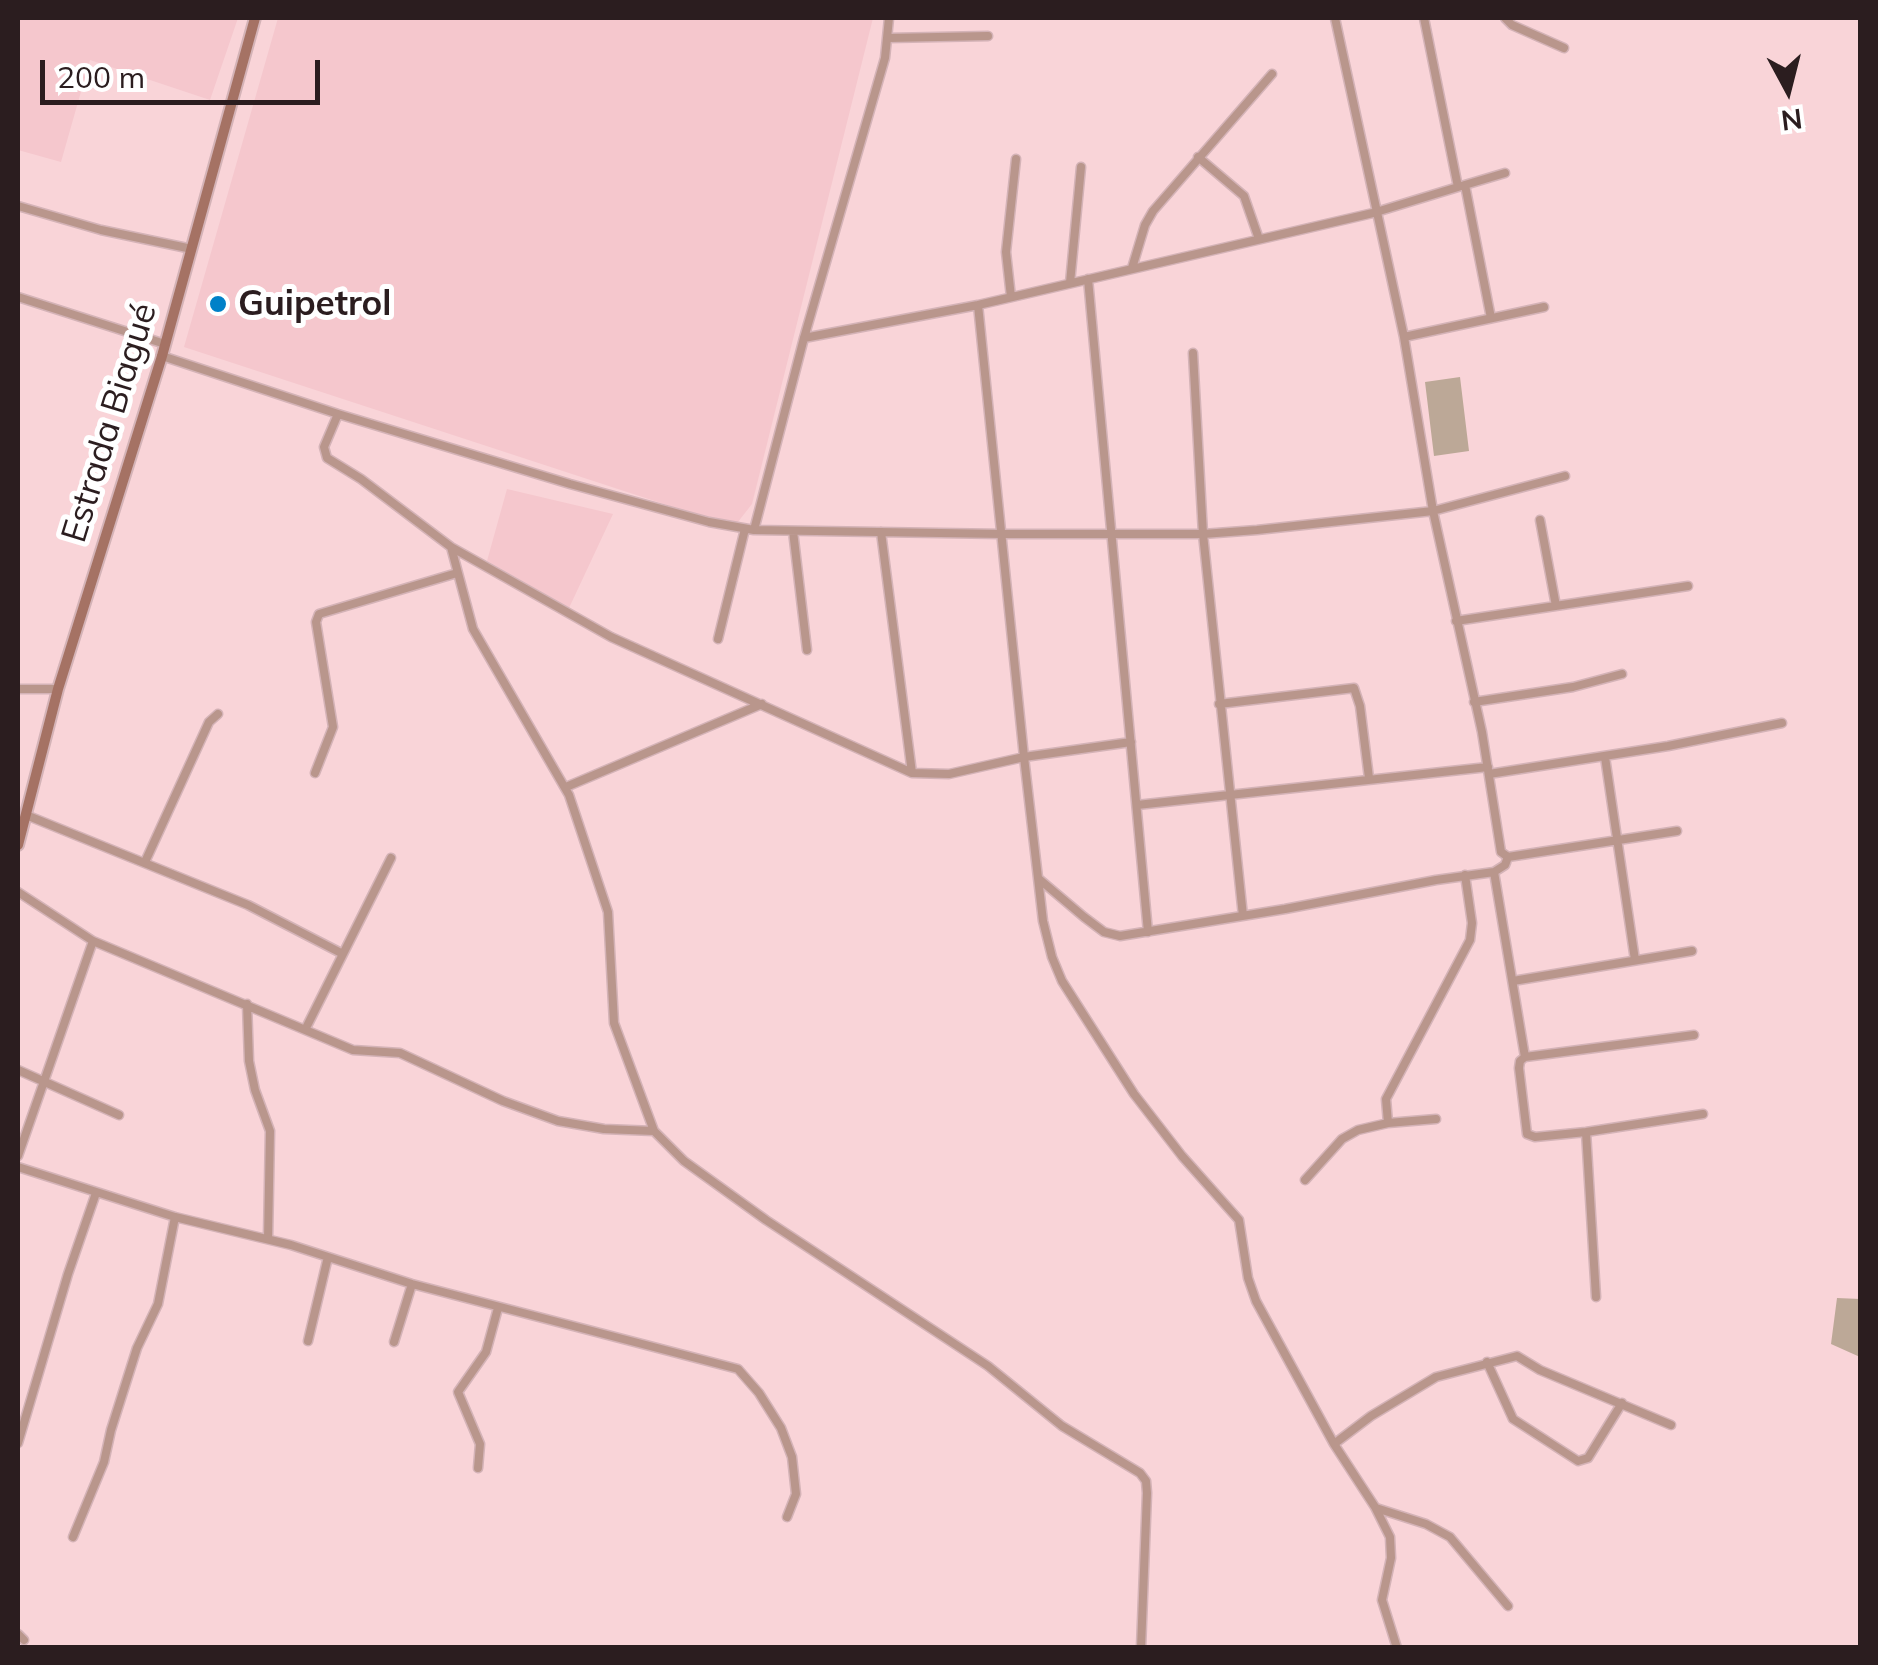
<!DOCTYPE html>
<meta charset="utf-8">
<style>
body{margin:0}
#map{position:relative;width:1878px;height:1665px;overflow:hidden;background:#f9d4d8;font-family:Mulish,sans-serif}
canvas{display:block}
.frame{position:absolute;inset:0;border:20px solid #2b1d1f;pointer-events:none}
.north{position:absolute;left:1738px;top:40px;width:100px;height:100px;-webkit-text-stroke:8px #fff;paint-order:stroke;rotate:173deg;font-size:28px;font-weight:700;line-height:40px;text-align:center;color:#2b1d1f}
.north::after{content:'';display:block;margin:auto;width:35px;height:45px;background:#2b1d1f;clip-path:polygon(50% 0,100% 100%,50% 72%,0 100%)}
.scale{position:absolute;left:40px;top:60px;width:280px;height:45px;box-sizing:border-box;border:5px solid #2b1d1f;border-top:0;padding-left:12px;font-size:30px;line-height:35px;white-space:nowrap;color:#2b1d1f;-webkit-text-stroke:8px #fff;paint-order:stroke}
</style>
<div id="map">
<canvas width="1878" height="1665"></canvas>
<div class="frame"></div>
<div class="north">N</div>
<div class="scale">200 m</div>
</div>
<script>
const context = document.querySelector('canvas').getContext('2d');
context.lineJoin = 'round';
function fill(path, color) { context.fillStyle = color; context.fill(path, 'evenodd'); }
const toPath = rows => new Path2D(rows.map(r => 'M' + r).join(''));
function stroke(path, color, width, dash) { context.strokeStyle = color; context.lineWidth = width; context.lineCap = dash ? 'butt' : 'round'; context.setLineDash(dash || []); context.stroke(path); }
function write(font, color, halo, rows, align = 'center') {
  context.font = font + ' Mulish,sans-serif'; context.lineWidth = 10; context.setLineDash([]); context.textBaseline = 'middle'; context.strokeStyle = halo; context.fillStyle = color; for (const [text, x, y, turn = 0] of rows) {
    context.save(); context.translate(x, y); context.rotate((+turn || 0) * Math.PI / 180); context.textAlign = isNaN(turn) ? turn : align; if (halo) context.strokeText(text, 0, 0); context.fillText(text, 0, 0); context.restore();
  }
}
fill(toPath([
 [18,18,238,18,210,100,90,60,61,162,18,150],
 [278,18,873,18,752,504,734,527,184,347],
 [507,489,613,514,569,608,487,561]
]), '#f5c7cd');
fill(toPath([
 [1460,377,1469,451,1434,456,1425,382],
 [1837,1298,1860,1299,1860,1357,1831,1344]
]), '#bca897');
const street = toPath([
 [1335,18,1404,337,1433,511,1482,732,1501,852,1508,857,1677,831],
 [1424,18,1458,187,1505,173],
 [1505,18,1512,25,1564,48],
 [888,38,988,36],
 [1198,157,1244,196,1259,239],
 [1465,185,1491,318],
 [18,206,101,230,192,249],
 [1132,268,1145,225,1153,211,1272,74],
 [1088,279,1148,932],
 [1070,283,1081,167],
 [18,297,165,344],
 [1011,297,1006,252,1016,159],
 [978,305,1024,757,1043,921,1052,957,1062,981,1134,1094,1182,1156,1239,1220,1248,1278,1256,1301,1334,1444,1375,1507,1390,1537,1391,1558,1382,1600,1397,1648],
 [1404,337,1544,307],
 [804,338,978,305,1373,213,1458,187],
 [1193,353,1203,534,1243,916],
 [162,356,338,414,570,484,709,522,754,530,1002,534,1203,534,1257,530,1433,511,1565,476],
 [338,414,324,447,327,458,361,479,451,547,611,637,912,773,949,774,1024,757,1131,742],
 [1540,520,1556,606],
 [754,530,804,338,885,58,889,18],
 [793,531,807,650],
 [881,532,912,773],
 [451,547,473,629,569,795,608,912,614,1023,654,1131,684,1161,766,1220,988,1366,1062,1426,1140,1473,1146,1481,1147,1493,1141,1648],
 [1456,621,1688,586],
 [718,639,745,529],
 [18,689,58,689],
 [1474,702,1573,687,1622,674],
 [1219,704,1354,688,1360,706,1369,778],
 [1605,757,1635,960],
 [315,773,333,727,316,622,319,614,457,573],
 [1489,774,1668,746,1782,723],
 [566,787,762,704],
 [1137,805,1488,767],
 [26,815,248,905,343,954],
 [145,862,209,722,218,714],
 [1494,872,1525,1057,1520,1061,1519,1068,1527,1134,1535,1137,1586,1132,1703,1114],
 [1039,879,1084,917,1104,932,1120,936,1285,909,1436,880,1494,872,1505,865,1508,857],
 [18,892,93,941,353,1050,400,1053,503,1101,558,1121,604,1129,654,1131],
 [1513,981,1692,951],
 [247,1004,249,1061,255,1090,270,1131,268,1239],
 [306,1028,391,858],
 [1525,1057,1694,1035],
 [18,1070,119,1115],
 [1388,1123,1386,1099,1470,940,1472,923,1465,875],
 [1586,1132,1596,1297],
 [18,1156,93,941],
 [18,1167,175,1217,291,1245,412,1284,738,1369,759,1393,781,1428,792,1457,796,1494,787,1517],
 [1305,1180,1342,1139,1358,1130,1388,1123,1436,1119],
 [308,1341,328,1257],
 [394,1342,412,1284],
 [1487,1362,1513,1419,1578,1461,1588,1458,1622,1403],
 [18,1443,68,1274,96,1193],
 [1334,1444,1371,1416,1436,1377,1517,1356,1540,1370,1671,1425],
 [478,1468,480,1444,458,1392,486,1352,498,1308],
 [1376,1508,1426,1524,1450,1537,1508,1606],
 [73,1537,104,1462,111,1430,137,1348,158,1304,175,1217],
 [18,1634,24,1640]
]);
const secondary = toPath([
 [18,845,58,689,162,356,255,18]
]);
stroke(street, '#d4b3b7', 11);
stroke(secondary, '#d4b3b7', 14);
stroke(street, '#b9968c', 8);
stroke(secondary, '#a57264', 10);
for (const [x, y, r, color] of [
 [218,304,10,"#0081c8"]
]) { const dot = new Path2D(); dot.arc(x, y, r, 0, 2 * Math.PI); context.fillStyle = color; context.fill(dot); stroke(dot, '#fff', 4); }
write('bold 35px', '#2b1d1f', '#fff', [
 ["Guipetrol",238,304]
], 'left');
write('35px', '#2b1d1f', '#fff', [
 ["Estrada Biagué",110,423,-73]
]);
</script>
